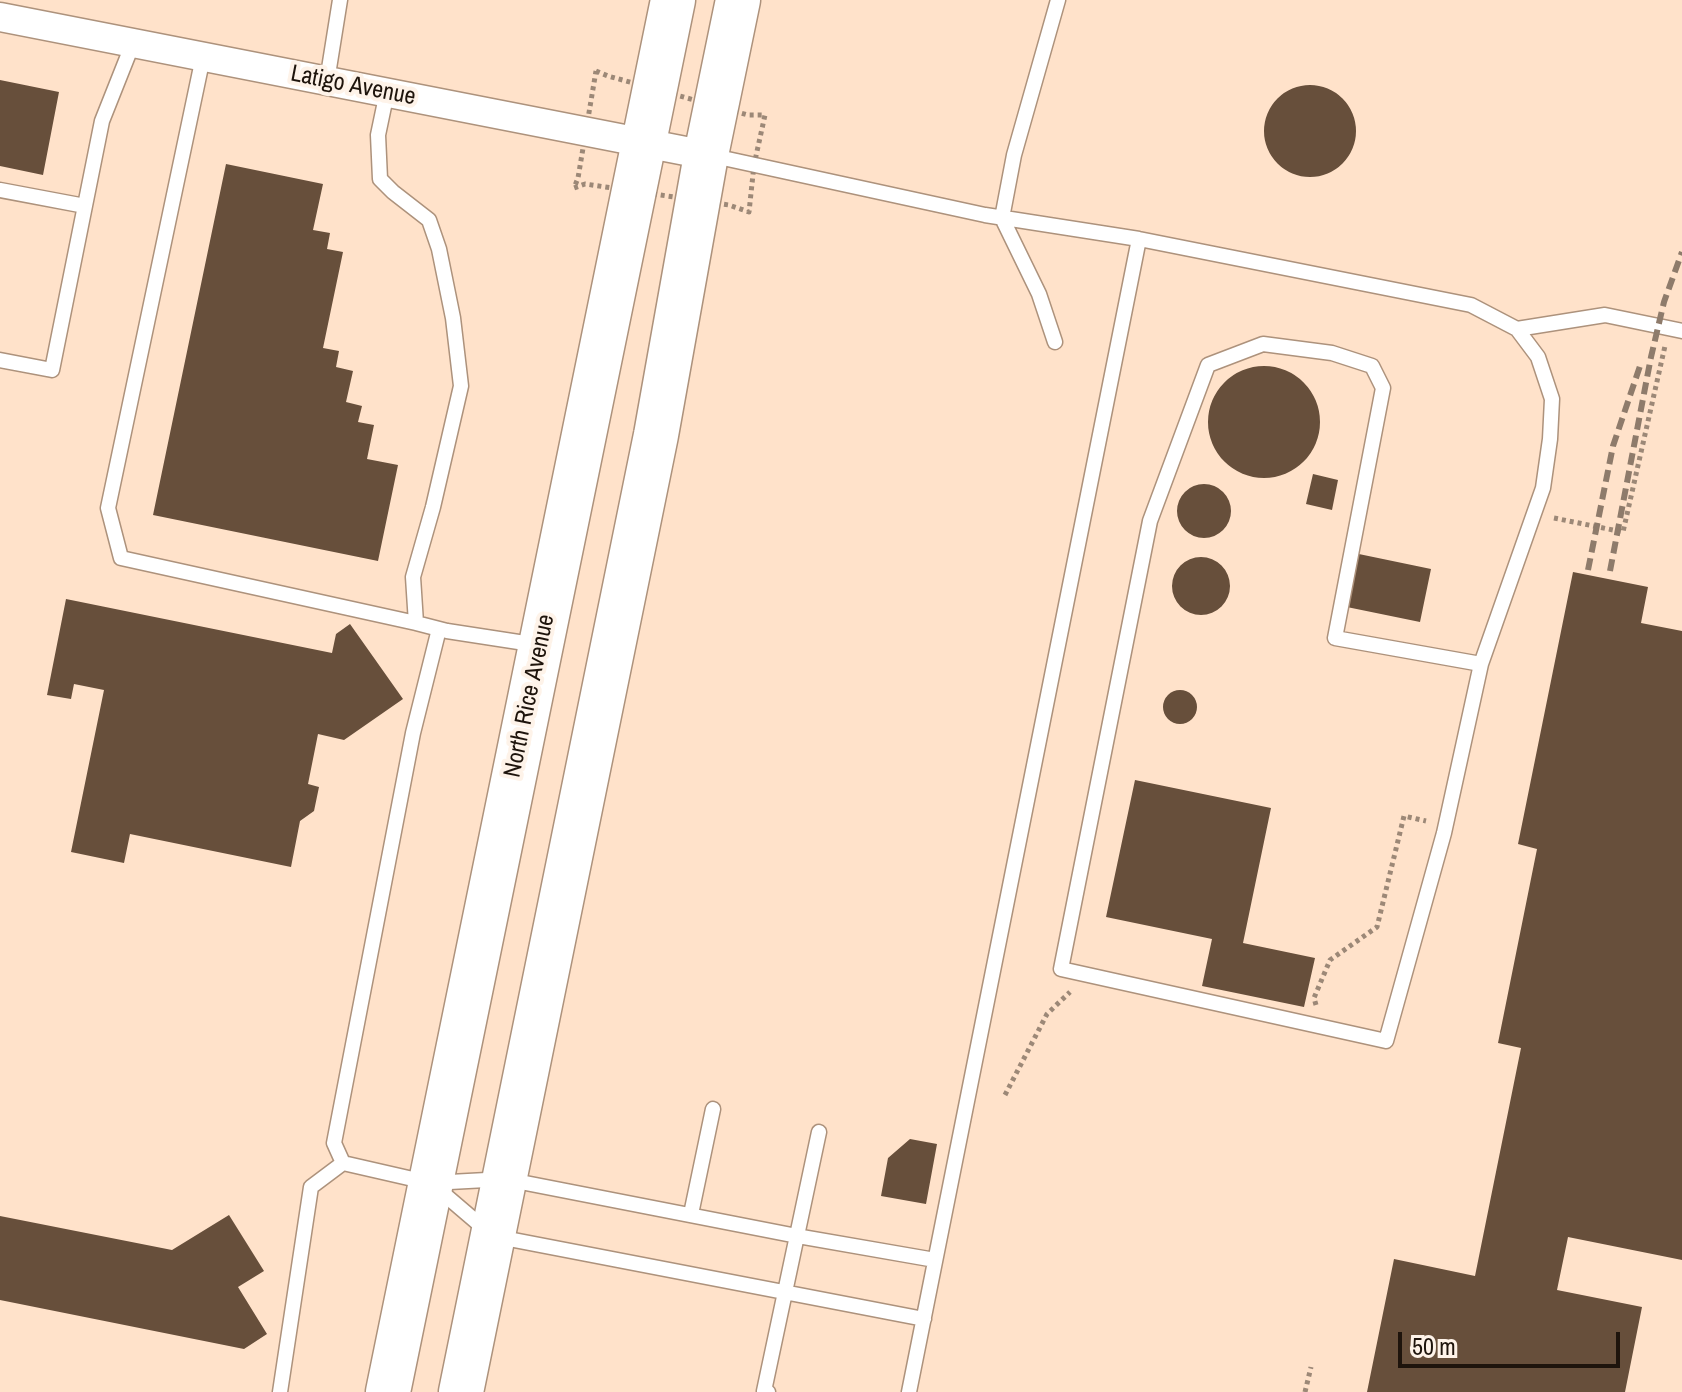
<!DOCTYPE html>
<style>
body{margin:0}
#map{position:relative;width:1682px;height:1392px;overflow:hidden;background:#ffe2ca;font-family:"Archivo Narrow",sans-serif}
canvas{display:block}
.scale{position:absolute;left:1398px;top:1332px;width:222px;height:36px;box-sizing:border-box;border:4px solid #1e140c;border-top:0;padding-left:10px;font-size:24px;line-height:28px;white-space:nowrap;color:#1e140c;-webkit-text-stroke:6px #fef3e9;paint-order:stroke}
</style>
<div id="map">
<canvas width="1682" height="1392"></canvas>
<div class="scale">50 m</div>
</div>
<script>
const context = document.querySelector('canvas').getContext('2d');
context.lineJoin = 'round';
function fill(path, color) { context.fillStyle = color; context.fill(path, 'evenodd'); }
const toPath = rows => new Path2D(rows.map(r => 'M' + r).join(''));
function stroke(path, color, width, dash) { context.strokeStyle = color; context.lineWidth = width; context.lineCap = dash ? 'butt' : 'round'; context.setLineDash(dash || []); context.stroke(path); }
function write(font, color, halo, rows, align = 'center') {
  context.font = font + ' "Archivo Narrow",sans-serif'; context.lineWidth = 8; context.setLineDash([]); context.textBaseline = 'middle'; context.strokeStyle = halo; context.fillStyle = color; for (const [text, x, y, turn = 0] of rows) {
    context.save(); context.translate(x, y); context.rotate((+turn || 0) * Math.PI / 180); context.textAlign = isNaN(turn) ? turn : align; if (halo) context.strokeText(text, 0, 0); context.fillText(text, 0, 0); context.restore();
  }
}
fill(toPath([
 [0,80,59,92,43,175,0,166],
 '1264 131a46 46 0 1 1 92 0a46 46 0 1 1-92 0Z',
 [226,164,323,184,313,230,330,233,327,249,343,252,323,348,339,351,336,367,353,371,346,402,362,406,358,422,374,425,367,459,398,465,378,561,153,515],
 '1208 422a56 56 0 1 1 112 0a56 56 0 1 1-112 0Z',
 [1313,474,1338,480,1332,510,1306,504],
 '1177 511a27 27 0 1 1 54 0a27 27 0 1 1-54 0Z',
 [1354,553,1431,569,1420,622,1342,606],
 '1172 586a29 29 0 1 1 58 0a29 29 0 1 1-58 0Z',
 [1573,572,1648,587,1641,623,1682,631,1682,1260,1568,1237,1557,1290,1642,1307,1625,1392,1367,1392,1394,1259,1475,1276,1521,1048,1498,1043,1537,849,1518,844],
 [66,599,332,653,336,634,350,624,403,699,344,740,318,734,308,784,319,787,314,811,300,821,291,867,130,834,124,863,71,852,104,690,74,684,71,699,47,695],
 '1163 707a17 17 0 1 1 34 0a17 17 0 1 1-34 0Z',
 [1135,780,1271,808,1243,943,1315,958,1304,1007,1202,986,1212,939,1106,917],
 [910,1139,937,1144,926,1204,881,1196,888,1158],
 [229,1215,264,1271,238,1287,267,1334,244,1349,0,1300,0,1216,172,1250]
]), '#674f3b');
const service = toPath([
 [203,57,108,508,121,558,416,623],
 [327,81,340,0],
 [387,92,378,135,380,179,393,192,429,220,439,249,453,318,461,386,433,507,413,577,416,623,447,631,538,645],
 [709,155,985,215,1139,239,1471,305,1517,329,1538,357,1552,399,1550,439,1543,488,1481,664,1444,833,1386,1041,1061,969,1150,521,1208,365,1263,344,1332,353,1372,366,1383,388,1335,638,1481,664],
 [0,190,85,206],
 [1517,329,1605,315,1682,331],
 [1055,342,1039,294,1002,218,1014,155,1058,0],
 [0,360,52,370,102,121,133,43],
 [426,1182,343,1163,334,1143,413,733,439,629],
 [691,1214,713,1109],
 [924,1319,493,1236,431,1183,505,1179,797,1236,935,1260],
 [280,1392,311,1187,343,1163],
 [768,1392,764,1391,819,1132],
 [909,1392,1139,239]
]);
const minor = toPath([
 [0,17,706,155]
]);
const trunk = toPath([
 [388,1392,673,0],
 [461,1392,656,435,706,155,738,0]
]);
stroke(service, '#ad927c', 17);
stroke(minor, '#ad927c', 31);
stroke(trunk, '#ad927c', 47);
stroke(toPath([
 [596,71,608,76,748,115,765,115,754,165,749,212,729,205,585,184,574,188,578,178,596,71],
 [1554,518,1623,532,1665,346],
 [1316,1005,1314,998,1330,960,1377,927,1404,816,1426,821],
 [1005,1095,1047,1014,1070,992],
 [1305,1392,1311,1367]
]), '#9c8877', 5, [4, 4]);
stroke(service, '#fff', 14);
stroke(minor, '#fff', 28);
stroke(trunk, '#fff', 44);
stroke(toPath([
 [1588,570,1613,446,1640,366],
 [1610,571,1651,357,1664,302,1682,252]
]), '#8e7b6b', 6, [12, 6]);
write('24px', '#1e140c', '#fef3e9', [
 ["Latigo Avenue",353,86,11],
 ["North Rice Avenue",530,696,-78]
]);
</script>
